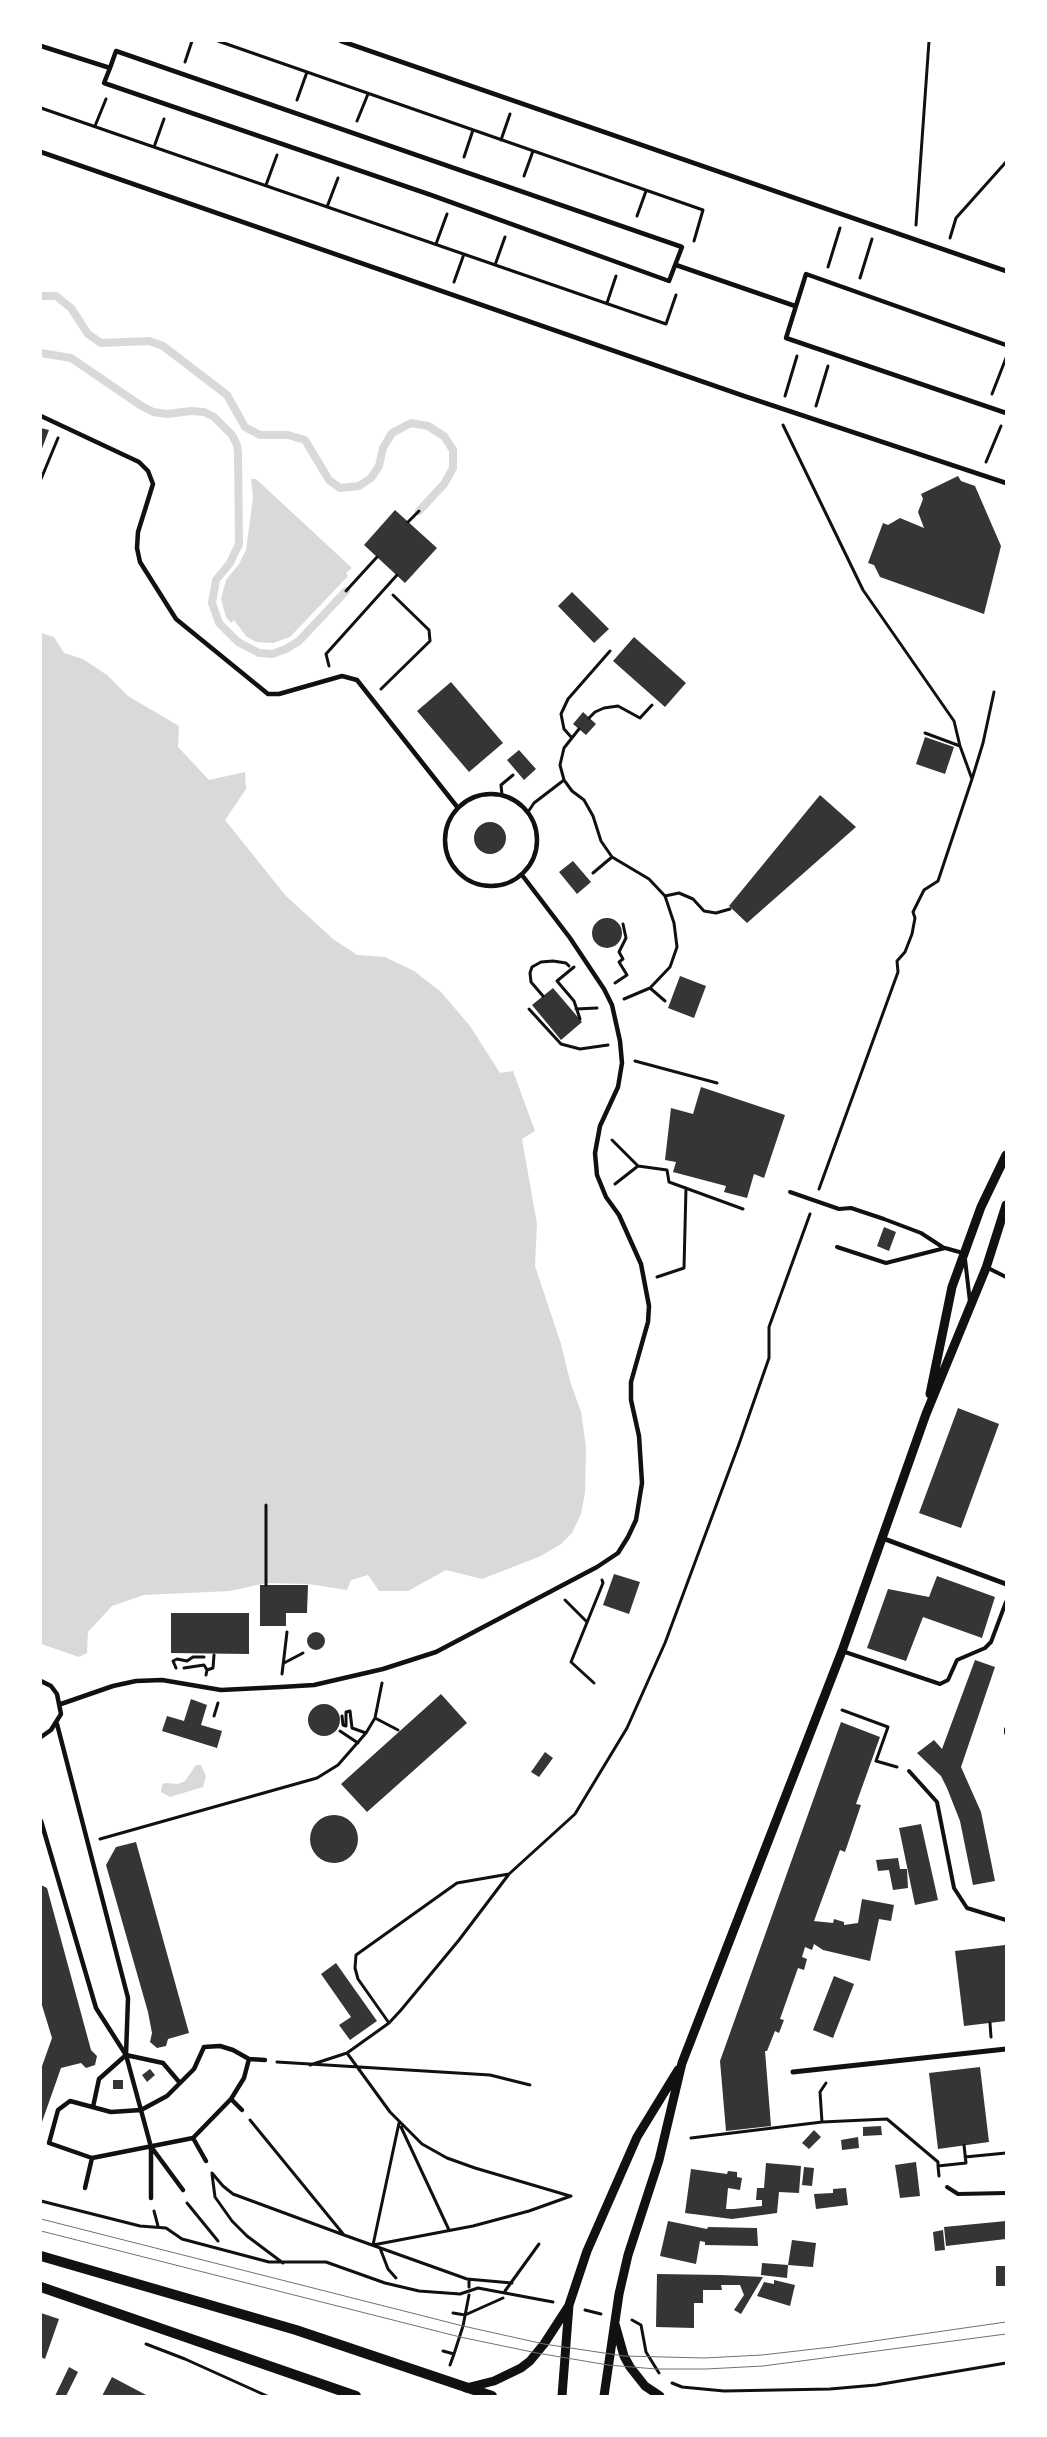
<!DOCTYPE html>
<style>
body{margin:0}
#map{position:relative;width:1047px;height:2437px;overflow:hidden;background:#fff;font-family:"IBM Plex Sans",sans-serif}
canvas{display:block}
.frame{position:absolute;inset:0;border:42px solid #fff;pointer-events:none}
</style>
<div id="map">
<canvas width="1047" height="2437"></canvas>
<div class="frame"></div>
</div>
<script>
const context = document.querySelector('canvas').getContext('2d');
context.lineJoin = 'round';
function fill(path, color) { context.fillStyle = color; context.fill(path, 'evenodd'); }
const toPath = rows => new Path2D(rows.map(r => 'M' + r).join(''));
function stroke(path, color, width, dash) { context.strokeStyle = color; context.lineWidth = width; context.lineCap = dash ? 'butt' : 'round'; context.setLineDash(dash || []); context.stroke(path); }
fill(toPath([
 [251,479,256,479,352,568,346,573,348,576,290,637,273,643,256,642,246,636,234,620,231,623,226,617,221,599,226,580,239,564,246,550,253,498],
 [41,633,54,637,64,653,83,659,107,675,128,696,179,726,178,747,209,780,245,772,246,789,225,820,286,896,333,939,357,955,385,957,414,971,441,992,470,1026,500,1073,513,1071,535,1131,522,1139,537,1224,535,1266,561,1344,570,1381,581,1412,586,1447,585,1493,581,1514,572,1533,561,1544,541,1556,482,1579,446,1570,408,1591,379,1591,368,1575,351,1580,347,1590,308,1584,266,1583,230,1591,144,1595,112,1606,88,1632,87,1653,79,1657,41,1644],
 [196,1765,201,1765,206,1776,203,1787,170,1797,161,1792,162,1785,165,1783,178,1784,185,1781]
]), '#d9d9d9');
stroke(toPath([
 [41,296,56,296,71,308,88,334,101,343,149,341,163,346,227,395,245,427,260,435,288,435,305,440,329,480,340,488,359,486,371,478,379,466,383,448,392,433,411,423,428,426,444,436,453,450,453,468,444,484,419,511],
 [41,353,71,358,140,405,153,412,167,414,191,411,204,412,214,417,232,435,237,445,238,453,239,544,230,563,216,580,212,603,219,623,238,642,259,653,272,654,286,649,299,641,346,591]
]), '#d9d9d9', 8);
fill(toPath([
 [41,428,49,430,41,451],
 [958,476,961,481,975,486,1001,546,984,614,880,577,874,565,868,563,883,523,888,525,900,518,924,528,918,512,923,499,921,494],
 [395,510,437,548,405,583,364,545],
 [572,592,609,629,594,643,558,606],
 [634,637,686,683,665,707,613,661],
 [451,682,503,743,469,772,417,711],
 [583,712,596,724,586,735,573,724],
 [925,737,954,747,945,774,916,764],
 [519,750,536,769,524,780,507,760],
 [820,795,856,827,747,923,729,906],
 '474 838a16 16 0 1 1 32 0a16 16 0 1 1-32 0Z',
 [573,861,591,882,577,894,559,872],
 '592 933a15 15 0 1 1 30 0a15 15 0 1 1-30 0Z',
 [680,976,706,986,694,1018,668,1008],
 [553,988,582,1022,561,1040,532,1005],
 [701,1087,785,1115,764,1178,754,1174,747,1198,724,1192,726,1186,673,1172,676,1162,665,1160,671,1108,693,1114],
 [884,1227,896,1232,889,1251,877,1246],
 [958,1408,999,1424,961,1528,919,1513],
 [614,1574,640,1582,629,1614,603,1605],
 [937,1576,995,1597,982,1638,923,1617,906,1661,867,1648,888,1589,929,1597],
 [260,1585,308,1585,307,1613,286,1613,286,1626,260,1626],
 [171,1613,249,1613,249,1654,171,1653],
 '307 1641a9 9 0 1 1 18 0a9 9 0 1 1-18 0Z',
 [975,1660,995,1667,961,1767,981,1812,995,1881,973,1885,960,1821,947,1788,941,1776,917,1753,934,1740,942,1749],
 [441,1694,467,1723,367,1812,341,1784],
 [191,1699,207,1705,201,1725,222,1731,217,1748,162,1731,167,1716,184,1721],
 '308 1720a16 16 0 1 1 32 0a16 16 0 1 1-32 0Z',
 [841,1722,880,1737,856,1804,861,1805,845,1852,840,1850,814,1921,833,1923,834,1919,844,1922,844,1925,858,1923,862,1899,894,1905,891,1921,879,1919,870,1961,823,1950,814,1944,812,1950,805,1947,802,1957,807,1959,804,1970,798,1968,780,2019,784,2020,779,2033,775,2031,767,2051,765,2051,771,2126,726,2131,720,2061],
 [545,1752,553,1758,539,1777,531,1772],
 '310 1839a24 24 0 1 1 48 0a24 24 0 1 1-48 0Z',
 [921,1824,938,1900,915,1905,899,1828],
 [136,1842,189,2033,168,2039,166,2046,157,2048,150,2042,152,2033,148,2012,106,1865,116,1847],
 [898,1858,900,1869,907,1869,908,1888,893,1890,889,1870,878,1871,876,1860],
 [41,1885,47,1888,91,2050,97,2056,95,2065,86,2068,81,2063,61,2068,42,2122,41,2069,52,2038,41,2002],
 [1005,1945,1006,2021,964,2026,955,1951],
 [336,1963,377,2021,350,2040,339,2025,351,2017,321,1974],
 [834,1976,854,1984,833,2038,813,2030],
 [980,2067,989,2142,938,2149,929,2073],
 [150,2069,155,2075,147,2082,142,2075],
 [113,2080,123,2080,123,2089,113,2089],
 [881,2126,882,2135,863,2136,863,2127],
 [814,2130,821,2137,809,2149,802,2143],
 [858,2137,859,2148,842,2150,841,2140],
 [916,2162,920,2196,900,2198,895,2165],
 [766,2163,801,2166,799,2193,779,2192,777,2213,732,2219,685,2213,691,2169,727,2174,728,2171,737,2172,737,2177,742,2178,740,2190,728,2188,726,2209,734,2209,762,2206,762,2200,756,2200,757,2188,764,2188],
 [804,2167,814,2168,812,2186,802,2185],
 [846,2188,848,2205,816,2209,814,2194,833,2193,833,2189],
 [668,2221,707,2229,708,2227,757,2228,758,2246,705,2245,705,2242,700,2241,696,2264,660,2256],
 [1006,2221,1006,2239,946,2246,944,2227],
 [943,2230,945,2250,935,2251,933,2232],
 [792,2240,816,2243,813,2267,788,2265],
 [762,2263,788,2265,787,2278,761,2275],
 [996,2266,1006,2266,1006,2286,996,2286],
 [657,2274,721,2275,763,2277,741,2314,734,2310,744,2295,740,2285,721,2285,722,2290,703,2290,703,2303,694,2303,694,2328,656,2327],
 [774,2280,795,2285,790,2306,757,2296,764,2282,774,2284],
 [41,2313,59,2319,45,2359,41,2357],
 [69,2367,78,2372,66,2396,55,2396],
 [112,2377,148,2396,102,2396]
]), '#353535');
stroke(toPath([
 [218,41,703,210,694,241],
 [185,62,192,41],
 [297,100,307,72],
 [41,108,666,324,676,295],
 [357,121,368,94],
 [95,126,106,99],
 [501,140,510,114],
 [154,147,164,119],
 [464,157,473,130],
 [524,176,533,151],
 [266,185,277,155],
 [327,207,338,178],
 [637,216,646,191],
 [916,225,929,41],
 [950,238,956,218,1006,162],
 [436,244,447,214],
 [495,265,505,237],
 [828,267,840,228],
 [860,278,872,239],
 [454,282,464,254],
 [607,303,616,276],
 [992,394,1006,358],
 [785,396,797,356],
 [816,406,828,366],
 [783,425,863,590,954,721,960,746],
 [986,462,1001,426],
 [41,479,58,438],
 [408,522,419,511],
 [346,591,377,557],
 [329,666,326,654,397,575],
 [381,689,430,641,429,630,393,595],
 [589,718,595,712,604,708,618,706,640,718,652,705],
 [572,738,564,729,561,714,568,699,610,651],
 [972,779,983,743,994,692],
 [564,780,560,765,564,748,579,729],
 [502,795,501,785,513,775],
 [528,812,534,803,564,780,572,791,584,800,593,816,601,841,612,857,649,879,665,896,674,923,677,947,670,967,650,988,624,999],
 [593,873,612,857],
 [665,896,679,893,693,899,704,911,716,913,730,909],
 [574,967,557,981,574,1001,580,1019],
 [615,983,627,975,619,962,623,959,619,952,626,938,623,924],
 [650,988,665,1001],
 [543,996,531,982,530,973,532,967,541,962,553,961,566,963,569,966],
 [529,1009,561,1044,580,1049,608,1045],
 [576,1009,597,1008],
 [635,1061,717,1083],
 [612,1140,638,1166,667,1170,669,1182,743,1209],
 [615,1184,638,1166],
 [819,1189,898,972,897,961,905,952,912,934,915,918,913,912,924,890,938,881,972,779,960,746,925,733],
 [657,1277,684,1268,686,1188],
 [266,1585,266,1505],
 [565,1600,586,1621],
 [284,1663,303,1653],
 [176,1668,173,1661,177,1659,187,1661,193,1657,204,1657],
 [184,1668,204,1665,207,1670,206,1675],
 [207,1670,213,1668,214,1655],
 [282,1674,287,1632],
 [594,1683,571,1662,603,1583,602,1580],
 [842,1710,888,1727,876,1761,897,1767],
 [214,1716,218,1703],
 [342,1716,343,1725,346,1726,346,1712,350,1711,352,1728,366,1733],
 [375,1718,398,1730],
 [340,1731,358,1743],
 [100,1839,317,1778,338,1765,366,1733,375,1718,382,1683],
 [389,2023,358,1979,355,1968,356,1955,457,1883,509,1874],
 [990,2023,991,2037],
 [347,2053,390,2112,422,2144,447,2158,475,2168,570,2196],
 [277,2062,490,2075,530,2085],
 [310,2065,347,2053,389,2023,401,2010,459,1940,509,1874,575,1814,627,1728,665,1643,739,1444,769,1358,769,1327,810,1214],
 [250,2120,344,2235],
 [822,2122,887,2119,938,2162,938,2166],
 [399,2123,373,2245,473,2226,529,2211,571,2196],
 [401,2127,449,2230],
 [691,2138,822,2122,820,2092,826,2083],
 [965,2157,1006,2153],
 [212,2173,223,2186,233,2194,344,2235,467,2279,512,2283],
 [212,2174,215,2197,232,2221,247,2236,283,2263],
 [939,2176,938,2166,966,2163,964,2145],
 [41,2201,140,2226,166,2228,182,2239,269,2262,326,2262,385,2283,419,2291,460,2294,478,2288,553,2302],
 [187,2203,218,2241],
 [154,2211,158,2226],
 [380,2248,388,2269,396,2278],
 [469,2287,469,2279],
 [505,2291,539,2244],
 [585,2310,601,2314],
 [453,2313,465,2315,503,2298],
 [632,2320,641,2325,646,2352,659,2373],
 [146,2344,185,2359,267,2396],
 [443,2351,454,2354,450,2365],
 [454,2354,463,2326,469,2295],
 [672,2383,682,2387,724,2391,830,2389,876,2385,1006,2363]
]), '#111', 3);
stroke(toPath([
 [790,1192,839,1209,851,1208,884,1219,921,1233,944,1248],
 [837,1247,886,1263,945,1248,963,1253],
 [965,1259,970,1302],
 [988,1268,1006,1277],
 [842,1651,940,1684,948,1680,957,1660,985,1648,991,1642,1006,1602],
 [1006,1729,1006,1733],
 [909,1771,937,1802,954,1888,967,1908,1006,1920],
 [947,2187,958,2194,1006,2193]
]), '#111', 4);
stroke(toPath([
 [341,41,1006,271],
 [41,46,110,68,104,83,431,195,669,281,682,247,116,51,110,68],
 [41,152,744,396,1006,483],
 [676,265,795,306],
 [1006,345,806,274,786,338,1006,413],
 [41,416,139,462,148,471,153,484,138,532,137,548,140,562,176,619,268,694,279,694,342,676,357,680,458,808],
 '445 840a46 46 0 1 1 92 0a46 46 0 1 1-92 0Z',
 [41,1681,51,1686,57,1694,61,1714,51,1730,41,1737],
 [61,1704,113,1686,136,1681,162,1680,221,1690,281,1687,314,1685,383,1669,436,1652,597,1567,618,1553,628,1537,636,1520,642,1483,639,1436,631,1400,631,1382,648,1322,649,1306,641,1264,619,1215,606,1197,597,1175,595,1153,600,1126,618,1087,622,1063,620,1041,612,1005,604,989,570,938,522,875],
 [57,1724,128,1998,126,2055,99,2079,93,2107],
 [41,1821,96,2008,126,2055,151,2147,151,2198],
 [126,2055,163,2063,180,2083],
 [249,2059,244,2078,231,2099,193,2138,92,2158,49,2143,58,2110,70,2101,111,2112,141,2110,167,2096,194,2069,204,2047,220,2046,233,2050,249,2059,265,2060],
 [231,2099,242,2110],
 [193,2138,206,2161],
 [152,2148,183,2190],
 [85,2188,92,2158]
]), '#111', 4.5);
stroke(toPath([
 [882,1538,1006,1584],
 [793,2072,1006,2049]
]), '#111', 5);
stroke(toPath([
 [930,1394,952,1287,981,1207,1006,1155],
 [615,2324,624,2356,630,2367,645,2386,660,2396],
 [466,2388,494,2381,521,2368,530,2361,544,2344,568,2307],
 [562,2396,569,2305,587,2251,637,2137,678,2070],
 [604,2396,619,2294,628,2255,659,2160,682,2063,842,1651,926,1414,986,1268,1006,1205]
]), '#111', 9);
stroke(toPath([
 [41,2256,296,2330,492,2396],
 [41,2287,356,2396]
]), '#111', 10);
stroke(toPath([
 [41,2219,463,2326,544,2344,624,2356,704,2358,762,2355,832,2347,1006,2322],
 [41,2231,460,2337,537,2353,608,2365,656,2369,706,2369,763,2366,1006,2334]
]), '#707070', 1);
</script>
